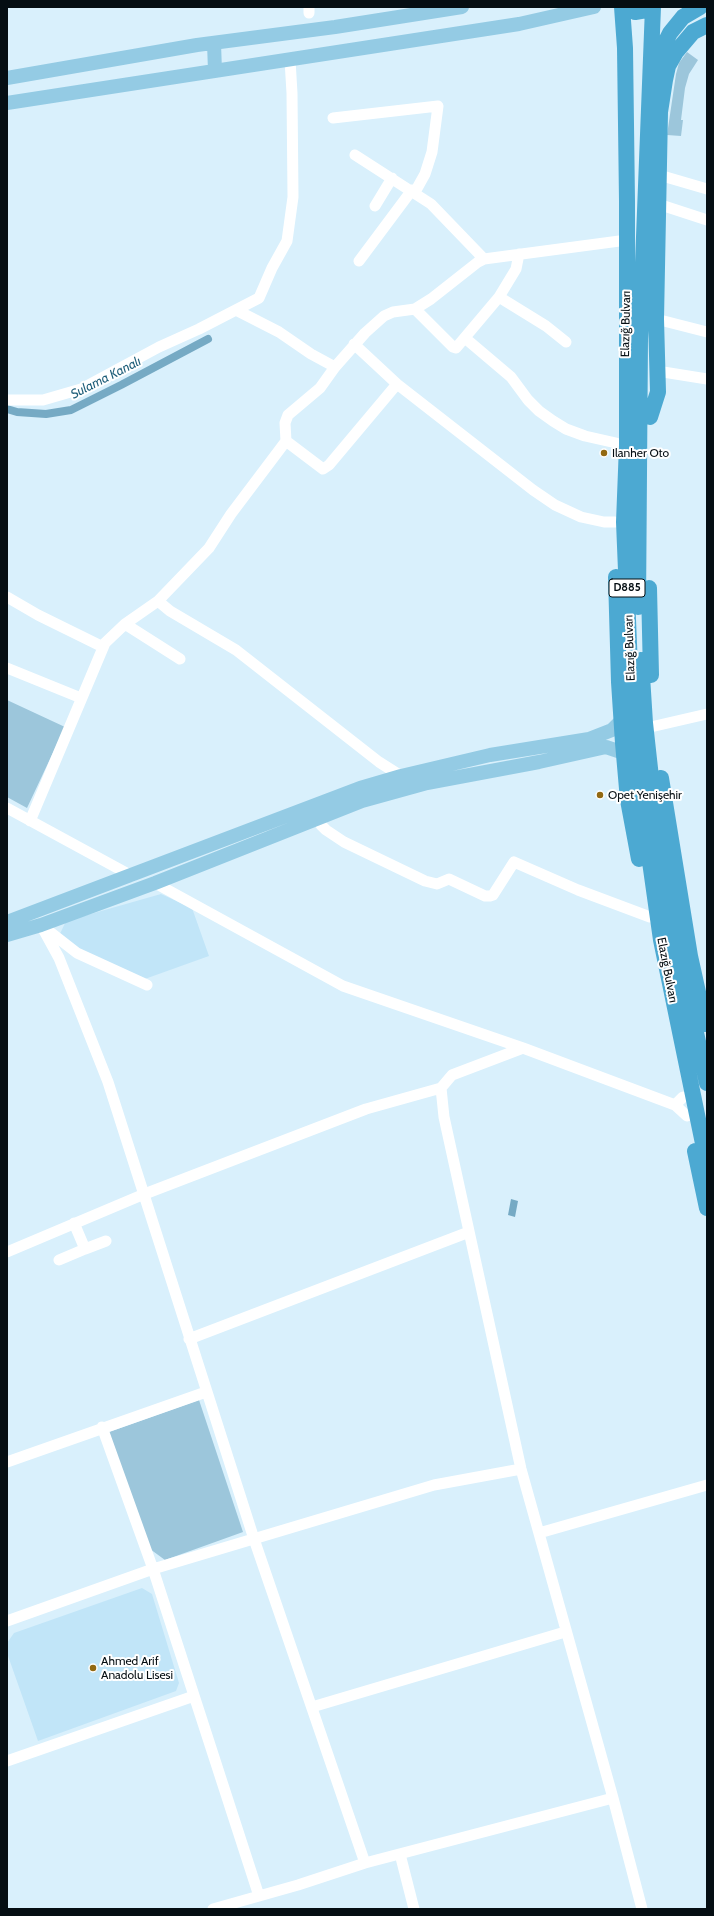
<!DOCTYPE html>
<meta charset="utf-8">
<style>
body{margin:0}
#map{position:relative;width:714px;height:1916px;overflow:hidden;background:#d9f0fc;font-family:Cabin,sans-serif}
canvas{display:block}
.frame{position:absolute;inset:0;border:8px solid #050e13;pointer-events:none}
</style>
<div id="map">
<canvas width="714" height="1916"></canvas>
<div class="frame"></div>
</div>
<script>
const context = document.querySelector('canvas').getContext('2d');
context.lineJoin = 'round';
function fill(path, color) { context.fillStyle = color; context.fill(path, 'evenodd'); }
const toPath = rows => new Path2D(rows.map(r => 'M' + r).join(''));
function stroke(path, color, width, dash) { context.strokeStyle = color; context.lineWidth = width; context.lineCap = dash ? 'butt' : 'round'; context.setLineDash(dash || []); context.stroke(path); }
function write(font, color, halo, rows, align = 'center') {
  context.font = font + ' Cabin,sans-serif'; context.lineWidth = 4; context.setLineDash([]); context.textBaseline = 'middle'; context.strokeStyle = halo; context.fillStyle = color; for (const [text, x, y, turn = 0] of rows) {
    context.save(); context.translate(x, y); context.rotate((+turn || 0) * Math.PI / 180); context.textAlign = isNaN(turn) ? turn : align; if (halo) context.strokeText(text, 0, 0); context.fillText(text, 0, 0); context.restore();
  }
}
fill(toPath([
 [161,894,192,908,209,956,142,980,58,938,66,921],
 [142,1588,152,1594,179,1683,176,1691,38,1741,7,1653,7,1643,14,1633]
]), '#c1e5f8');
fill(toPath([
 [687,52,698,60,689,74,685,88,681,120,683,120,681,136,667,135,676,74,679,63],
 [7,700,65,727,27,808,7,797],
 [199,1400,243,1532,165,1560,150,1549,109,1432]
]), '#9cc6db');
fill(toPath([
 [511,1199,518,1201,515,1217,508,1215]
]), '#76aac4');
stroke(toPath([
 [7,409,17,412,46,414,71,410,121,385,208,339]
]), '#76aac4', 8);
stroke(toPath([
 [309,13,309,7],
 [333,118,438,106,432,152,425,174,415,192],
 [355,155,431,204,484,259],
 [659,175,707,189],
 [658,204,707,220],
 [375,206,392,178],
 [359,261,412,190],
 [499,297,546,326,566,342],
 [415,309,453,347,456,348,499,297,516,269,519,254],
 [236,310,279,332,311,354,335,367],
 [656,319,707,332],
 [465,338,511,377,528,400,539,411,553,421,566,429,585,436,616,443],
 [354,344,397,384,533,490,555,505,581,517,604,522,615,522],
 [657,371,707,379],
 [7,400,43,400,81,389,159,347,199,329,259,298,272,268,287,241,293,197,292,93,290,60],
 [286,441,323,469,329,465,397,384],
 [7,597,38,615,103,647],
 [158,601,170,611,236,650,379,762,401,776],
 [125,624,180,659],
 [7,668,81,698],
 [655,726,707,714],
 [7,808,132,876],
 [318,819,321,825,326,830,344,842,425,881,437,884,449,879,485,896,490,896,493,895,514,862,578,890,650,917],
 [30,821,105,643,125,624,158,601,209,548,231,514,286,441,285,423,288,415,320,388,335,367,365,333,384,316,393,312,415,309,431,299,478,262,484,259,627,240],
 [155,883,343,986,523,1048,675,1105,687,1116],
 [41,925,59,958,108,1082,254,1539,365,1863],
 [45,928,77,953,147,985],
 [523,1048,452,1075,441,1088,444,1117,521,1469,613,1798,642,1909],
 [675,1105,683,1097],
 [74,1223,85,1249,106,1241],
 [7,1252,142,1195,366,1109,441,1088],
 [59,1260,85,1249],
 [189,1339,469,1232],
 [102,1427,153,1569,259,1896],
 [7,1462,206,1392],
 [539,1533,707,1485],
 [7,1621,153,1569,434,1485,521,1469],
 [312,1707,565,1632],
 [7,1761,194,1696],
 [400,1854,414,1909],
 [213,1909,298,1885,365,1863,613,1798]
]), '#fff', 11);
stroke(toPath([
 [214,43,215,71],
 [7,78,197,45,335,27,462,7],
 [7,103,519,24,594,7],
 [7,922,360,788,401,776,490,755,589,739,612,730,621,721],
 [7,935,41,925,155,883,362,801,427,783,539,762,606,747,624,753]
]), '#94cbe4', 14);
stroke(toPath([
 [622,7,625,48,627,201,627,445,624,522,633,741,661,940,707,1163],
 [627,7,635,12,652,9],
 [658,66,664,45,670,33,683,17,700,7],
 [650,417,658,392,656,319,660,112,665,80,668,66,676,52,693,32,707,25],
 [616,577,619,682,623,743,628,800,639,859],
 [649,588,651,675],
 [638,607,640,339,653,7],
 [641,660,645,723,658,841,679,955,707,1083],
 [661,778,690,956,705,1024],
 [695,1151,707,1208]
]), '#4ca9d2', 16);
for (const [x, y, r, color] of [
 [604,453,4,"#926912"],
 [600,795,4,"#926912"],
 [93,1668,4,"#926912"]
]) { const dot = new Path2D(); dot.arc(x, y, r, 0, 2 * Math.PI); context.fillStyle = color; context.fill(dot); stroke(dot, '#fff', 1.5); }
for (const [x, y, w] of [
 [627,588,36]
]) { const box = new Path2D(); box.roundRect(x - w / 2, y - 9, w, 18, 3); context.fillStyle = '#fff'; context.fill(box); stroke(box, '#050e13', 1); }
write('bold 11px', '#050e13', null, [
 ["D885",627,588]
]);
write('12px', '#050e13', '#fff', [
 ["Elazığ Bulvarı",626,324,-89],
 ["Elazığ Bulvarı",630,648,-92],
 ["Elazığ Bulvarı",667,970,79]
]);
write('12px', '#050e13', '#fff', [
 ["Ilanher Oto",612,453],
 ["Opet Yenişehir",608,795],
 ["Ahmed Arif",101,1661],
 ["Anadolu Lisesi",101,1675]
], 'left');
write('italic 13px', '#1e5e79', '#fff', [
 ["Sulama Kanalı",106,378,-27]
]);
</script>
